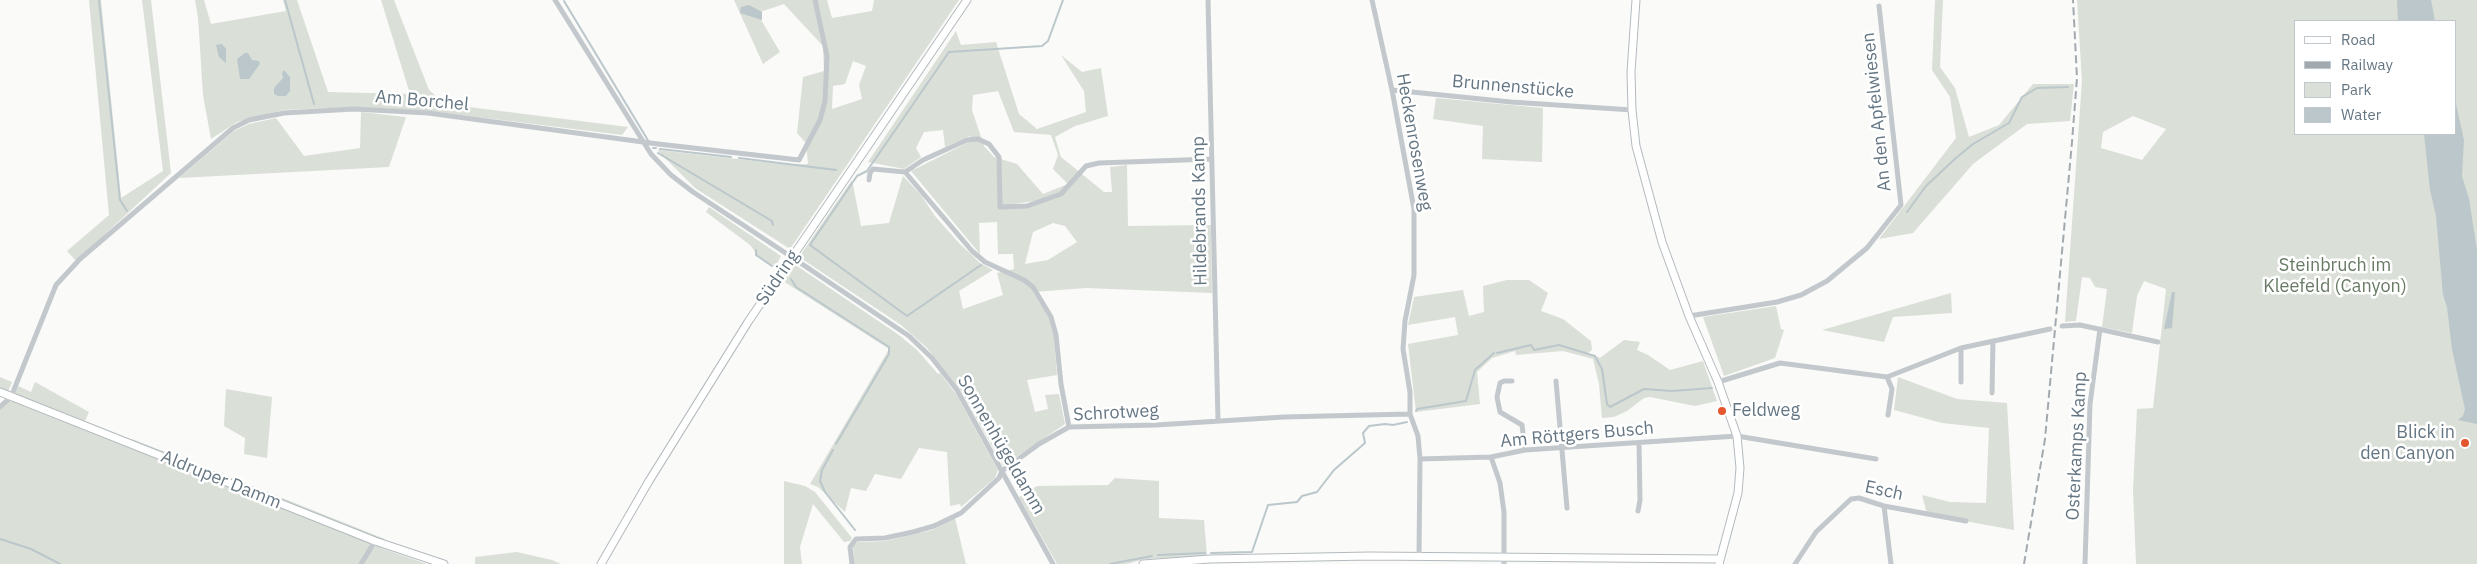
<!DOCTYPE html>
<meta charset="utf-8">
<style>
body{margin:0}
#map{position:relative;width:2477px;height:564px;overflow:hidden;background:#fafaf8;font-family:"IBM Plex Sans",sans-serif}
canvas{display:block}
.legend{position:absolute;left:2294px;top:20px;width:162px;height:115px;box-sizing:border-box;background:#fff;border:1px solid #c1c8cd;margin:0;padding:6px 9px;list-style:none;font-size:15px;color:#657683}
.legend li{display:flex;align-items:center;gap:10px;height:25px}
.legend b{width:25px;border:1px solid #c1c8cd}
</style>
<div id="map">
<canvas width="2477" height="564"></canvas>
<ul class="legend">
<li><b style="height:6px;background:#fff"></b>Road</li>
<li><b style="height:6px;background:#a2aab0"></b>Railway</li>
<li><b style="height:14px;background:#dadfd7"></b>Park</li>
<li><b style="height:14px;background:#bbc7cb"></b>Water</li>
</ul>
</div>
<script>
const context = document.querySelector('canvas').getContext('2d');
context.lineJoin = 'round';
function fill(path, color) { context.fillStyle = color; context.fill(path, 'evenodd'); }
const toPath = rows => new Path2D(rows.map(r => 'M' + r).join(''));
function stroke(path, color, width, dash) { context.strokeStyle = color; context.lineWidth = width; context.lineCap = dash ? 'butt' : 'round'; context.setLineDash(dash || []); context.stroke(path); }
function write(font, color, halo, rows, align = 'center') {
  context.font = font + ' "IBM Plex Sans",sans-serif'; context.lineWidth = 5; context.setLineDash([]); context.textBaseline = 'middle'; context.strokeStyle = halo; context.fillStyle = color; for (const [text, x, y, turn = 0] of rows) {
    context.save(); context.translate(x, y); context.rotate((+turn || 0) * Math.PI / 180); context.textAlign = isNaN(turn) ? turn : align; if (halo) context.strokeText(text, 0, 0); context.fillText(text, 0, 0); context.restore();
  }
}
fill(toPath([
 [89,0,101,0,121,198,163,171,142,0,151,0,171,173,76,261,67,251,109,215],
 [195,0,204,0,211,24,286,11,283,0,297,0,328,92,410,94,381,0,394,0,429,90,445,104,628,127,622,135,429,111,356,107,284,110,237,122,211,139,203,95,198,17],
 [734,0,827,0,832,18,872,11,874,0,959,0,790,249,695,188,657,150,791,165,808,164,806,143,797,133,803,77,824,71,823,46,784,4,757,13,780,52,763,64],
 [853,61,866,66,859,85,862,99,832,109,833,86,845,84],
 [1935,0,1943,0,1940,67,1955,88,1969,137,1999,125,2033,84,2074,84,2070,121,2027,124,1973,164,1913,233,1879,239,1956,138,1950,97,1932,70],
 [2077,0,2477,0,2477,564,2136,564,2133,490,2137,409,2153,408,2166,289,2144,281,2137,296,2132,333,2102,327,2107,289,2095,287,2090,278,2082,277,2076,321,2065,322,2082,81],
 [2296,21,2456,21,2456,134,2296,134],
 [2133,116,2166,129,2142,160,2101,148,2103,132],
 [956,31,961,45,996,42,1019,114,1037,129,1086,112,1084,91,1061,55,1082,72,1101,68,1108,116,1075,126,1055,137,1061,157,1104,192,1112,192,1110,167,1127,165,1128,226,1211,225,1212,293,1086,288,1033,292,1049,318,1054,337,1057,375,1027,380,1035,412,1048,409,1045,395,1059,394,1065,424,1003,466,961,391,927,348,901,325,799,257,852,180,861,226,889,223,903,176,921,195,935,216,959,243,980,263,993,270,959,291,963,309,1003,295,997,273,1014,269,1013,254,998,254,997,222,979,223,980,254,911,171,971,141,970,136,945,147,943,130,924,132,916,148,921,157,904,169,868,162],
 [998,91,1014,132,1051,135,1058,155,1053,169,1068,184,1043,194,1017,164,994,157,984,146,972,110,973,95],
 [1051,199,1018,209,1013,204],
 [1053,223,1065,226,1077,242,1048,260,1025,264,1033,232],
 [1436,98,1543,108,1542,162,1482,159,1483,126,1433,119],
 [361,112,406,117,389,167,179,178,234,131,249,124,276,118,304,156,360,148],
 [709,207,781,256,775,267,758,256,750,245,706,212],
 [794,264,899,335,917,350,938,374,940,373,956,394,998,470,995,478,961,507,960,504,950,506,947,452,919,448,901,479,875,474,866,491,851,488,845,512,818,487,810,484,889,349,783,281],
 [1507,280,1529,280,1548,293,1541,311,1563,319,1591,341,1592,350,1588,353,1600,358,1624,340,1640,342,1637,350,1648,355,1670,370,1703,361,1717,401,1695,406,1650,397,1644,398,1627,411,1614,417,1602,418,1599,384,1593,359,1563,351,1516,355,1515,351,1492,358,1477,372,1480,404,1416,412,1408,344,1458,335,1455,317,1408,325,1414,297,1463,290,1469,316,1484,312,1483,286],
 [1951,293,1952,313,1893,317,1884,342,1822,330],
 [1776,306,1781,329,1784,330,1775,358,1724,376,1703,317],
 [0,377,12,382,8,392,0,389],
 [1898,377,1957,399,2007,403,2014,530,1927,514,1922,495,1950,502,1986,503,1989,428,1942,423,1894,410],
 [35,382,89,412,85,421,15,394,18,386,31,392],
 [226,389,272,397,267,458,244,454,245,438,224,426],
 [10,400,129,447,132,439,265,491,385,539,381,548,427,564,0,564,0,409],
 [1115,478,1159,481,1159,518,1204,520,1207,556,1145,559,1127,564,1057,564,1019,497,1037,486,1108,485],
 [784,481,805,486,815,492,852,538,850,541,844,542,813,504,800,547,802,564,784,564],
 [955,518,966,564,854,564,853,545,858,542,886,541,932,530],
 [517,552,552,560,561,564,475,564,475,557]
]), '#dadfd7');
fill(toPath([
 [2397,0,2431,0,2435,21,2398,21],
 [749,5,762,12,762,20,740,13,741,7],
 [222,44,226,49,226,63,219,57,216,45],
 [245,53,248,53,252,60,259,61,260,64,249,79,240,79,237,59],
 [284,70,290,77,290,91,286,96,278,96,274,94,274,88,283,78,282,73],
 [2456,104,2464,140,2462,176,2469,199,2477,250,2477,424,2458,420,2463,416,2465,409,2452,349,2447,307,2443,295,2436,216,2430,190,2424,134,2456,134],
 [2172,292,2175,292,2172,328,2164,329]
]), '#bbc7cb');
stroke(toPath([
 [99,0,120,200,127,211],
 [285,0,314,104],
 [564,1,649,142],
 [653,148,656,148],
 [660,149,731,157],
 [658,153,772,221,773,225],
 [739,158,836,170],
 [1907,212,1926,186,1956,158,1973,144,2009,123,2022,97,2037,88,2068,87],
 [756,250,756,255,772,266],
 [981,265,907,316,810,245,857,176,867,171,949,52,1042,46,1048,41,1063,0],
 [791,279,796,287,889,347,889,354,836,444],
 [1497,353,1531,345,1534,350,1559,345,1595,356,1602,369,1607,404,1610,407,1644,389,1672,391,1712,388],
 [1416,411,1417,409,1466,401,1475,370,1494,353],
 [833,450,822,470,820,481,825,492,855,530],
 [0,539,31,549,60,564],
 [1211,553,1252,552,1268,505,1297,502,1302,496,1317,492,1334,470,1365,443,1363,433,1369,426,1385,424,1393,425,1407,422],
 [1158,555,1205,553],
 [1110,564,1152,556]
]), '#bbc7cb', 2);
const secondary = toPath([
 [1636,0,1631,72,1632,110,1636,146,1662,242,1689,316,1718,382,1737,436,1740,468,1738,493,1719,564],
 [0,392,375,541,444,564],
 [601,564,649,481,748,322,967,0],
 [1143,564,1210,559,1370,556,1720,559]
]);
stroke(secondary, '#b3babf', 9);
stroke(toPath([
 [555,0,651,154,671,175,693,192,772,244],
 [1208,0,1218,420],
 [1372,0,1392,90,1414,209,1414,275,1405,321,1403,349,1410,392,1410,414,1418,436,1420,459,1419,556],
 [1392,90,1511,102,1632,110],
 [905,172,923,160,967,140,978,139,989,144,999,157,1000,207,1027,206,1061,194,1086,166,1099,163,1212,159],
 [869,180,870,173,873,169,905,172,972,251,985,262,1024,280,1033,287,1051,317,1056,335,1061,384,1069,427],
 [808,268,909,336,932,358,957,390,1053,564],
 [1689,316,1777,302,1801,295,1827,281,1867,248,1901,205,1879,6],
 [2062,326,2080,325,2158,342],
 [1961,348,1961,382],
 [1887,377,1892,389,1888,415],
 [1512,381,1504,381,1500,383,1497,397,1500,412,1522,425,1525,450],
 [1556,381,1567,508],
 [1718,382,1780,363,1887,377,1961,348,2050,329],
 [1992,393,1993,341],
 [0,407,11,397,56,285,80,259,233,128,249,120,284,113,354,109,428,113,658,144,799,160,820,120,825,101,827,56,815,0],
 [1491,457,1500,483,1504,512,1504,564],
 [1420,459,1491,457,1525,450,1737,436,1876,459],
 [1884,506,1891,564],
 [1638,511,1640,500,1639,444],
 [361,564,375,541],
 [852,564,850,547,856,539,885,538,913,532,934,526,961,513,999,478,1002,471,1039,444,1069,427,1156,425,1284,417,1410,414],
 [1795,564,1816,532,1851,499,1859,498,1884,506,1966,521],
 [2085,564,2090,404,2100,329]
]), '#c3c8cc', 5);
stroke(secondary, '#fff', 7);
stroke(toPath([
 [2024,564,2045,439,2072,142,2077,78,2073,0]
]), '#a2aab0', 2, [8, 4]);
stroke(toPath([
 [772,244,808,268]
]), '#c3c8cc', 5);
for (const [x, y, r, color] of [
 [1722,411,5,"#e4572e"],
 [2465,443,5,"#e4572e"]
]) { const dot = new Path2D(); dot.arc(x, y, r, 0, 2 * Math.PI); context.fillStyle = color; context.fill(dot); stroke(dot, '#fff', 2); }
write('18px', '#657683', '#fff', [
 ["Brunnenstücke",1513,87,5],
 ["Am Borchel",422,101,5],
 ["An den Apfelwiesen",1877,112,-96],
 ["Heckenrosenweg",1414,142,80],
 ["Hildebrands Kamp",1200,211,-91],
 ["Südring",778,278,-56],
 ["Schrotweg",1116,413,-3],
 ["Am Röttgers Busch",1577,435,-5],
 ["Sonnenhügeldamm",1001,445,60],
 ["Osterkamps Kamp",2077,446,-87],
 ["Aldruper Damm",221,480,22],
 ["Esch",1884,491,12]
]);
write('18px', '#687a64', '#fff', [
 ["Steinbruch im",2335,266],
 ["Kleefeld (Canyon)",2335,287]
]);
write('18px', '#657683', '#fff', [
 ["Feldweg",1732,411],
 ["Blick in",2455,433,"right"],
 ["den Canyon",2455,454,"right"]
], 'left');
</script>
